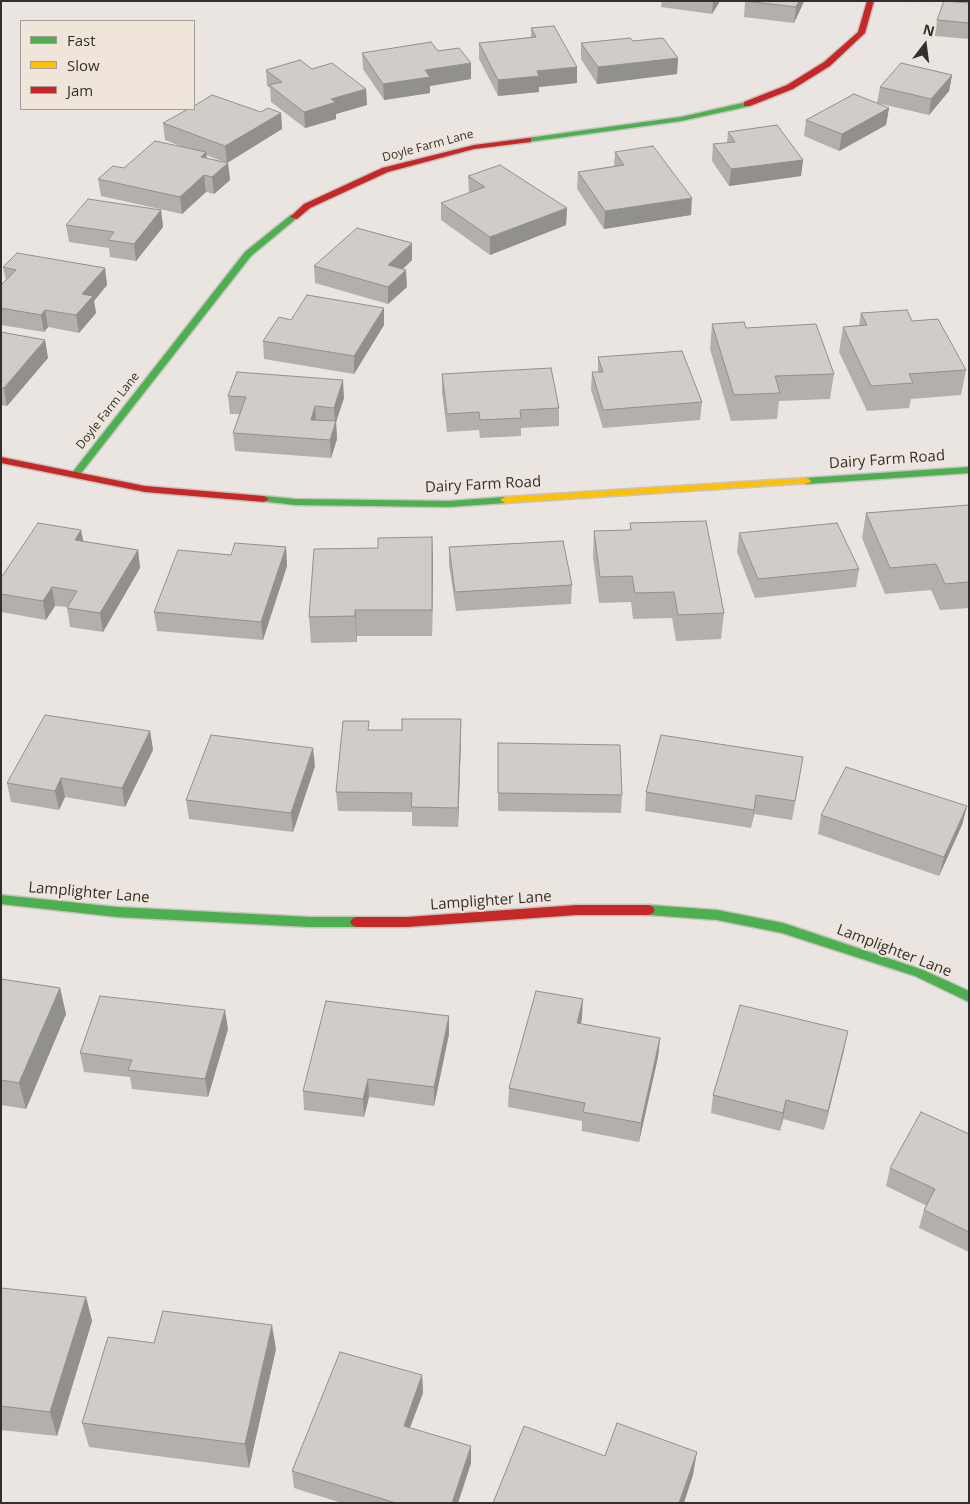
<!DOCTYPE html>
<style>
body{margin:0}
#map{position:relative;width:970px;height:1504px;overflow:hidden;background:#eae5e0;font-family:"Open Sans",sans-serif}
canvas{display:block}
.frame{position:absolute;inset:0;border:2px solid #33302c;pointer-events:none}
.legend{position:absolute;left:20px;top:20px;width:175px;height:90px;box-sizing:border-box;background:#efe5db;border:1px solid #a49d95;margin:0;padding:6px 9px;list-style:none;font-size:15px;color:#33302c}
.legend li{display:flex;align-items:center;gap:10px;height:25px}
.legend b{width:25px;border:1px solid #a49d95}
.north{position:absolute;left:900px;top:20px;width:50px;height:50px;-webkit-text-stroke:4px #efe5db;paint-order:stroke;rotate:15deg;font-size:14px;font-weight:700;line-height:20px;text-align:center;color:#33302c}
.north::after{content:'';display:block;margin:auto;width:18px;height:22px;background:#33302c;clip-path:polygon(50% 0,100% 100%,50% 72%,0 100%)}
</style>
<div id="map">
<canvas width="970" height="1504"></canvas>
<div class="frame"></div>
<ul class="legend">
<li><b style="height:6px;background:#4caf50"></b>Fast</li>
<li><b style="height:6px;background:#ffc107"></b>Slow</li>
<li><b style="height:6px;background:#c62828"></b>Jam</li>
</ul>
<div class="north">N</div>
</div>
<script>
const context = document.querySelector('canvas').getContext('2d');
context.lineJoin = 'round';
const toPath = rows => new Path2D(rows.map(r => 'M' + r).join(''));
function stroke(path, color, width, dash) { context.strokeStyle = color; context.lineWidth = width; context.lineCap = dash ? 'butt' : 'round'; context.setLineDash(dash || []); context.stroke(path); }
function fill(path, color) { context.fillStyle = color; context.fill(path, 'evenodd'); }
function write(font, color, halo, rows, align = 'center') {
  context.font = font + ' "Open Sans",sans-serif'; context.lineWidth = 4; context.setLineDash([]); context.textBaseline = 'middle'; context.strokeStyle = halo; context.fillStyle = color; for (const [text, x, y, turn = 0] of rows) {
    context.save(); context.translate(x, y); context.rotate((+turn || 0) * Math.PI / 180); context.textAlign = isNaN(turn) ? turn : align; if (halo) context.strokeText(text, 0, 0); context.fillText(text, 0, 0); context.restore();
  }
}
const fast = toPath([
 [747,102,750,102,750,106,681,121,528,142,524,140,528,138,681,117,747,102],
 [291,215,298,217,251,256,78,477,72,477,70,475,72,473,245,252,291,215],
 [969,467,969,473,806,484,801,481,806,478,969,467],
 [264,496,295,499,449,501,505,497,510,500,505,503,449,507,295,505,261,501,259,499,264,496],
 [1,895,117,907,310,917,356,917,360,919,362,922,360,925,356,927,310,927,117,917,1,904,1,895],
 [649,905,717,910,783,923,923,970,969,991,969,1002,915,976,782,933,717,920,649,915,645,913,643,910,645,907,649,905]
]);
const slow = toPath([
 [806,478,809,479,811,481,809,483,505,503,500,500,505,497,806,478]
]);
const jam = toPath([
 [867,1,874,1,865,33,830,66,793,89,750,106,744,106,744,102,787,85,824,62,858,32,867,1],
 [528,138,531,138,531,142,474,149,388,172,310,208,297,219,290,217,304,204,382,168,474,145,528,138],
 [1,457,145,486,264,496,269,499,264,502,145,492,1,463,1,457],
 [577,905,649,905,653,907,655,910,653,913,649,915,577,915,407,927,356,927,352,925,350,922,352,919,356,917,407,917,577,905]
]);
stroke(fast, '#c7c3be', 3);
stroke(slow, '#c7c3be', 3);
stroke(jam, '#c7c3be', 3);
stroke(toPath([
 [904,1,946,6]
]), '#c7c5c3', 2.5, [0.5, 2.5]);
fill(fast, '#4caf50');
fill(slow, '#ffc107');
fill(jam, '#c62828');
fill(toPath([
 [662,1,720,1,712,14,661,7],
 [745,1,804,2,794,23,744,17],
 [969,3,969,39,935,36,937,20],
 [531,28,577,83,539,87,539,92,498,96,479,59,479,43,531,37],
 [633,41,678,58,677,74,597,84,581,59,581,43],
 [438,51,471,79,430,86,430,93,384,100,363,69,362,53],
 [312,69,366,89,367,105,336,114,336,119,305,128,271,102,270,88,267,86,266,70],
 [952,75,949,91,929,115,877,103,880,87],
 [889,108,886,125,839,151,804,136,806,120],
 [281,113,282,129,227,163,228,163,230,180,214,194,206,192,182,214,101,196,98,179,124,168,188,149,165,140,163,123],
 [206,155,227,163,207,158],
 [728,132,803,160,801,176,729,186,712,161,713,144,727,143],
 [615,152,691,215,604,229,577,189,578,172,614,166],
 [468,176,567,208,566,225,490,255,441,220,441,203,469,193],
 [161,210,163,227,136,261,110,257,109,248,69,242,66,225],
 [412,260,403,269,407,287,388,304,315,283,314,266],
 [3,267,105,268,107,285,94,301,96,313,79,333,48,327,44,332,1,325,1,285,6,281],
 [384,308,384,325,354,374,264,359,263,341,291,320],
 [861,313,912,321,966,370,961,395,911,399,909,408,867,411,839,352,843,327,859,325],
 [712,324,746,328,834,374,830,399,779,401,777,419,731,421,710,349],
 [1,332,45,340,48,358,7,406,1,405],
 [598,357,702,402,700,420,603,428,591,390,592,372,598,372],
 [442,374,559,408,559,426,521,428,521,436,480,438,479,430,447,432,442,392],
 [228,396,344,398,336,422,337,439,331,458,235,451,233,433,240,414,230,414],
 [969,505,969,608,940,610,931,590,885,594,862,538,866,513],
 [630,523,724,613,721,639,676,641,672,618,633,619,631,602,599,603,593,557,594,531,630,530],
 [739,533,859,569,856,587,755,598,737,552],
 [432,537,433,563,432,636,357,636,357,642,311,643,309,617,378,548],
 [83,541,138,550,140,568,103,632,70,627,67,607,55,606,46,620,1,612,1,578],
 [286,547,287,566,263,640,157,631,154,612,231,555],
 [449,547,572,585,571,604,456,611,449,565],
 [461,719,461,738,458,827,412,826,412,812,338,811,336,792,369,730,402,730],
 [150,731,153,750,125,807,65,797,59,810,11,802,7,783],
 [498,743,622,795,621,813,498,811],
 [315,766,293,832,189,819,186,800],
 [800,776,792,820,754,814,751,828,645,811,646,792],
 [967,806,962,825,939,876,818,834,821,815],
 [1,979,60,988,66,1014,26,1109,1,1105],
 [449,1016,449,1034,434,1106,369,1097,364,1117,304,1110,303,1091],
 [582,1018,581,1024,660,1038,658,1057,639,1142,582,1131,582,1121,508,1107,509,1088],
 [228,1029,208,1097,132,1089,130,1077,84,1072,80,1053],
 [844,1050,824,1130,783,1119,780,1131,711,1113,713,1095],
 [969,1134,969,1252,919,1228,924,1210,927,1206,886,1186,890,1168],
 [1,1288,86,1297,92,1321,57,1436,1,1430],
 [154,1343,276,1349,249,1468,89,1447,82,1423],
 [422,1375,423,1393,410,1428,471,1463,458,1503,342,1503,294,1488,292,1471]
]), '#b3b0ac');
fill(toPath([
 [713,1,720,1,712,14],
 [799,1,804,1,794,23,796,7],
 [678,58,677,74,597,84,598,67],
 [471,63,471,79,430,86,430,93,384,100,383,84,425,70],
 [577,67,577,83,539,87,539,92,498,96,498,80,537,71],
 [952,75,949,91,929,115,931,99],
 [366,89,367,105,336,114,336,119,305,128,304,112,331,99],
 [889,108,886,125,839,151,842,134],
 [281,113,282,129,227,163,225,146],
 [206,152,208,169,201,157],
 [803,160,801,176,729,186,731,169],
 [228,163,230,180,214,194,212,177],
 [204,175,206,192,182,214,180,197],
 [692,198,691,215,604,229,605,211],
 [567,208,566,225,490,255,490,237],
 [161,210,163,227,136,261,134,244],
 [412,243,412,260,389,282,388,265],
 [105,268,107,285,94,301,96,313,79,333,76,315,82,294],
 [406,270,407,287,388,304,388,287],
 [384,308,384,325,354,374,354,356],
 [45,310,48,327,44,332,41,315],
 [45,340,48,358,7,406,4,388],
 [343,380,344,398,336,422,337,439,331,458,330,440,335,426,334,408],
 [315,406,316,424,311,420],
 [81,530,85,549,75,540],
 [432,537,433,563,432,636],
 [286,547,287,566,263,640,261,622],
 [138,550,140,568,103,632,100,613],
 [52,587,55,606,46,620,43,601],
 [355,610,357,636,357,642,355,616],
 [461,719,461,738,458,827,458,808],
 [150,731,153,750,125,807,122,788],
 [313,748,315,766,293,832,291,813],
 [61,778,65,797,59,810,55,791],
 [756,795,754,814,751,828,754,810],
 [967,806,962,825,939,876,944,857],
 [60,988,66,1014,26,1109,19,1083],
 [583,999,582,1018,577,1042,577,1023],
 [225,1010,228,1029,208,1097,205,1079],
 [449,1016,449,1034,434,1106,434,1087],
 [848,1031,844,1050,824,1130,828,1111],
 [660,1038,658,1057,639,1142,641,1123],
 [368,1079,369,1097,364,1117,363,1099],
 [786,1100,783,1119,780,1131,783,1113],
 [86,1297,92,1321,57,1436,50,1412],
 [272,1325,276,1349,249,1468,245,1444],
 [422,1375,423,1393,404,1443,404,1426],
 [471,1446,471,1463,458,1503,452,1503],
 [697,1452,693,1475,684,1503,679,1503]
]), '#92908c');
const building = toPath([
 [745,1,799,1,796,7,745,1],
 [944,1,969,3,969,23,937,20,944,1],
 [554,26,577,67,537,71,539,76,498,80,479,43,536,37,531,28,554,26],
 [630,38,633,41,663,38,678,58,598,67,581,43,630,38],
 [431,42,438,51,459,48,471,63,425,70,430,77,383,84,362,53,431,42],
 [300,60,312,69,332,63,366,89,331,99,336,102,304,112,269,85,282,82,266,70,300,60],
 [901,63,952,75,931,99,880,87,901,63],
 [854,94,889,108,842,134,806,120,854,94],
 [212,95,261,112,268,108,281,113,225,146,163,123,188,109,194,109,194,106,212,95],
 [777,125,803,160,731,169,713,144,735,142,728,132,777,125],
 [155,141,206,152,201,157,228,163,212,177,204,175,180,197,98,179,113,166,124,168,155,141],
 [653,146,692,198,605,211,578,172,624,165,615,152,653,146],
 [500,165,567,208,490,237,441,203,485,187,468,176,500,165],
 [88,199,161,210,134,244,108,240,114,232,66,225,88,199],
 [357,228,412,243,388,265,406,270,388,287,314,266,357,228],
 [17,253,105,268,82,294,93,296,76,315,45,310,41,315,1,308,1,285,16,270,3,267,17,253],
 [307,295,384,308,354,356,263,341,279,317,291,320,307,295],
 [907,310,912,321,938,319,966,370,909,374,913,383,871,386,843,327,867,325,861,313,907,310],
 [744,322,746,328,816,324,834,374,775,376,780,393,734,395,712,324,744,322],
 [1,332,45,340,4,388,1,388,1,332],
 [682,351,702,402,603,410,592,372,603,372,598,357,682,351],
 [551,368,559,408,520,410,521,418,480,420,479,412,447,414,442,374,551,368],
 [237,372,343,380,334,408,315,406,311,420,336,421,330,440,233,433,246,397,228,396,237,372],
 [969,505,969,582,945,584,936,564,890,568,866,513,969,505],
 [706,521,724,613,678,615,674,592,635,593,632,576,600,577,594,531,631,530,630,523,706,521],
 [38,523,81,530,75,540,138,550,100,613,67,608,77,591,52,587,43,601,1,594,1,578,38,523],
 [837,523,859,569,758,579,739,533,837,523],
 [432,537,432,610,355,610,355,616,309,617,314,549,378,548,378,538,432,537],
 [563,541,572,585,455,592,449,547,563,541],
 [235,543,286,547,261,622,154,612,178,550,231,555,235,543],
 [45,715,150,731,122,788,61,778,55,791,7,783,45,715],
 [402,719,461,719,458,808,411,807,412,793,336,792,343,721,369,721,368,730,402,730,402,719],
 [211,735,313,748,291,813,186,800,211,735],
 [661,735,803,757,795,801,756,795,754,810,646,792,661,735],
 [498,743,620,745,622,795,498,793,498,743],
 [846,767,967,806,944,857,821,815,846,767],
 [1,979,60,988,19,1083,1,1080,1,979],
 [536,991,583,999,577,1023,660,1038,641,1123,583,1112,585,1103,509,1088,536,991],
 [100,996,225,1010,205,1079,128,1070,132,1060,80,1053,100,996],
 [326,1001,449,1016,434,1087,368,1079,363,1099,303,1091,326,1001],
 [740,1005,848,1031,828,1111,786,1100,783,1113,713,1095,740,1005],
 [921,1112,969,1134,969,1232,924,1210,935,1189,890,1168,921,1112],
 [1,1288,86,1297,50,1412,1,1406,1,1288],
 [163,1311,272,1325,245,1444,82,1423,108,1337,154,1343,163,1311],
 [340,1352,422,1375,404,1426,471,1446,452,1503,396,1503,292,1471,340,1352],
 [617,1423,697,1452,679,1503,493,1503,524,1426,605,1456,617,1423]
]);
fill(building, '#d0cdc8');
stroke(building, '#92908c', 1);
write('12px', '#33302c', '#efe5db', [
 ["Doyle Farm Lane",428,146,-15],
 ["Doyle Farm Lane",108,411,-52]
]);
write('15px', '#33302c', '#efe5db', [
 ["Dairy Farm Road",887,460,-4],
 ["Dairy Farm Road",483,485,-3],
 ["Lamplighter Lane",89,893,5],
 ["Lamplighter Lane",491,901,-4],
 ["Lamplighter Lane",894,951,21]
]);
</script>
